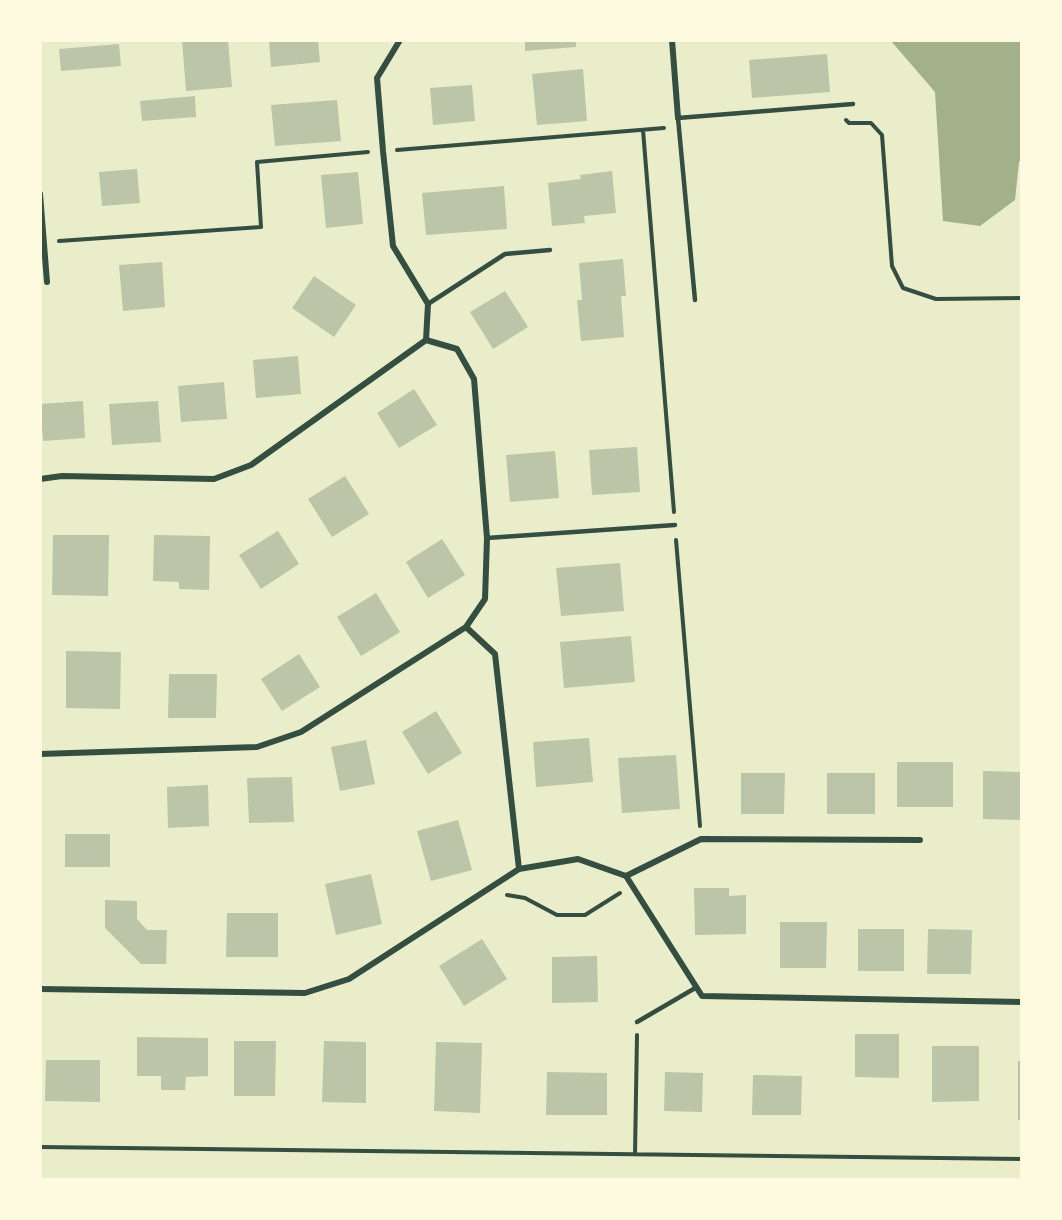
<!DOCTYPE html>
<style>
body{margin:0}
#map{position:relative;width:1062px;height:1220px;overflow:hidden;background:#e9edc9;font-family:Raleway,sans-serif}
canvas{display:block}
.frame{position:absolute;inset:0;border:42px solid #fefae0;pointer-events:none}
</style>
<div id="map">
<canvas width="1062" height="1220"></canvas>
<div class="frame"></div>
</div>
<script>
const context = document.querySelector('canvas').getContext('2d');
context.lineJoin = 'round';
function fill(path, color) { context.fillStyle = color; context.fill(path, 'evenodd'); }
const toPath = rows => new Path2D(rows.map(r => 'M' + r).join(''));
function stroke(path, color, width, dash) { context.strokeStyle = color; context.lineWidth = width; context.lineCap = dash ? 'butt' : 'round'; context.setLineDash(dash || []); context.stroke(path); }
fill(toPath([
 [891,41,1021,41,1022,158,1019,162,1015,200,980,226,943,221,935,92]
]), '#a3b18a');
fill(toPath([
 [182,40,228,40,232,87,186,91],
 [269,40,318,40,320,62,271,67],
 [525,40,576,40,576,47,525,51],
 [119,44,121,66,61,71,59,49],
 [827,54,830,92,752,98,749,60],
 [583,69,587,121,537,125,532,74],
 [472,85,475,121,433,125,430,88],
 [195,96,196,117,142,121,140,101],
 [337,100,341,141,275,146,271,105],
 [137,169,140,203,102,206,99,172],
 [612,171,616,213,584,216,585,223,552,226,548,183,581,179,580,175],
 [358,172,363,224,326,228,321,175],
 [504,186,507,229,426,235,422,193],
 [623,259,626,296,621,296,624,337,581,341,577,300,582,300,579,263],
 [162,262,165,307,123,311,119,265],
 [314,276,356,305,334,337,292,308],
 [505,291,528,327,493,349,470,312],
 [298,356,301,394,256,398,253,360],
 [224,382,227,419,181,422,178,386],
 [414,389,437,425,399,448,377,413],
 [83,401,85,438,43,441,40,404],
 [158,401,161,442,112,445,109,404],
 [637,447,640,492,592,495,589,450],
 [555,451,559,498,510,502,506,455],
 [345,476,369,514,332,537,308,499],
 [278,531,299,564,261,589,239,555],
 [53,535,109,535,108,596,52,595],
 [154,535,210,536,209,590,179,589,179,582,153,581],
 [442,539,465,575,428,598,406,562],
 [620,563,624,611,561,616,556,568],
 [376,593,400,632,361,656,337,617],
 [631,636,635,682,564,688,560,642],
 [66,651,121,652,120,709,66,708],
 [299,654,320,687,282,711,261,679],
 [169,674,217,674,216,718,168,718],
 [436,711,462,753,428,774,402,732],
 [589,738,593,782,536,787,533,742],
 [366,740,375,784,340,791,331,747],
 [676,755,680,809,622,813,618,758],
 [897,762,953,762,953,807,897,807],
 [983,771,1022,772,1022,820,983,819],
 [741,773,785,773,784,814,741,814],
 [827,773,875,773,875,814,827,814],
 [292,777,294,822,249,823,247,778],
 [208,785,209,826,168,828,167,787],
 [458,820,472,870,431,881,417,831],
 [65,834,110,834,110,867,65,867],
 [371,874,382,924,336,935,325,884],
 [694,888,729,888,729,896,746,895,746,934,695,935],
 [105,900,137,901,137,919,147,930,167,930,166,964,141,964,105,928],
 [227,913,278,913,278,957,226,957],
 [780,922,827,922,826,968,780,968],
 [858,929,904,929,904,971,858,971],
 [928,929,972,930,971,974,927,974],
 [482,939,507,979,464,1006,439,966],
 [597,956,598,1002,552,1003,552,957],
 [855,1034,899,1034,899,1078,855,1077],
 [137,1037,208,1038,208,1076,186,1077,185,1090,161,1090,161,1076,137,1076],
 [234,1041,276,1041,275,1096,234,1096],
 [324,1041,366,1042,366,1103,322,1102],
 [436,1042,482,1043,480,1113,434,1111],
 [932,1046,979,1046,979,1101,932,1102],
 [46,1060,100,1060,100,1102,45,1101],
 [1018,1061,1022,1061,1022,1120,1018,1120],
 [547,1072,607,1073,607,1115,546,1115],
 [665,1072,703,1073,702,1112,664,1111],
 [753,1075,802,1076,801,1115,752,1115]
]), '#bcc5a7');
stroke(toPath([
 [846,120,849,123,871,123,882,135,892,266,903,288,936,299,1022,298],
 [643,130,674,512],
 [397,150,664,128],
 [59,241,261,227,257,162,368,152],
 [676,540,700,826],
 [507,895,525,898,557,915,585,915,620,893],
 [40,1147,1022,1159],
 [635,1154,637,1035]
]), '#344e41', 4);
stroke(toPath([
 [695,300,678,118,853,104],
 [428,304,505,254,550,250],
 [487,538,675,525],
 [637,1022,697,987]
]), '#344e41', 4.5);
stroke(toPath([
 [400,40,377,78,383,151,393,246,428,304,426,340],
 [672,40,678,118],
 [40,194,47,282],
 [426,340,457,349,474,379,487,538,485,599,466,627,495,654,519,869,578,859,626,876],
 [40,479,62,476,214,479,251,465,426,340],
 [40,754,257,747,301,732,466,627],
 [626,876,702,996,1022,1002],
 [626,876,701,839,920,840],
 [40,989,305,993,349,979,519,869]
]), '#344e41', 6);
</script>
